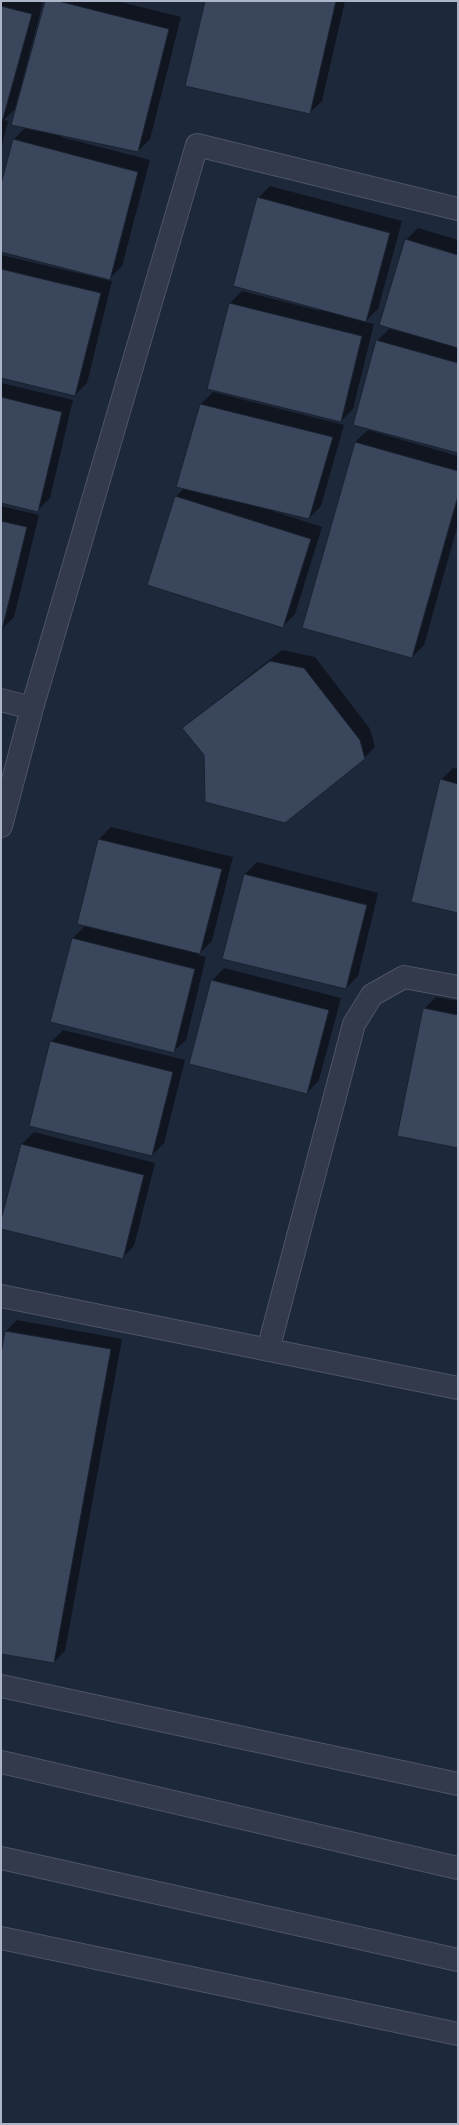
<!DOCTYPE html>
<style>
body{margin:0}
#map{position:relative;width:459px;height:2125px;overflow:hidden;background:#1e283b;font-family:"Fira Sans Condensed",sans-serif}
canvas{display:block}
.frame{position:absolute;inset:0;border:2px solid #adb5c8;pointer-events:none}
</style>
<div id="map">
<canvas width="459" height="2125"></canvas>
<div class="frame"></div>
</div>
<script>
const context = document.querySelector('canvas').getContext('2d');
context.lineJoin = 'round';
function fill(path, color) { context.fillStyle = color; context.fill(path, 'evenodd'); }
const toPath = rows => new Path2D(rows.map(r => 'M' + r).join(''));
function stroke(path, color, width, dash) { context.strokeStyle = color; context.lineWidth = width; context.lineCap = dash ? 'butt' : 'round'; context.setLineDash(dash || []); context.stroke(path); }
fill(toPath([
 [1,1,43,2,15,109,4,120,8,121,1,149],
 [46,1,117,1,181,17,150,139,138,151,61,135,61,137,150,160,122,266,110,278,1,251,1,188,13,140,26,127],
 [206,1,345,1,322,101,309,113],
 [270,186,402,221,378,309,365,322,374,324,353,409,341,421,229,304,242,291,320,311,258,198],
 [418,228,458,240,458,452,377,341,389,329,401,332,406,240],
 [1,255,112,281,87,383,75,395,1,377],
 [1,383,73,400,50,498,38,510,1,502],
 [213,392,344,425,321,506,309,518,273,510,273,511,322,527,295,614,283,626,176,497,184,488,201,404],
 [368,430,458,456,458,524,424,645,412,657,355,442],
 [1,506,39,515,14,617,2,629],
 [282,650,315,657,370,729,375,747,364,758,205,755,184,729,195,718],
 [453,768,458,769,458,912,441,780],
 [111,827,233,857,212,941,198,955,206,957,186,1040,173,1052,73,938,86,925,99,839],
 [257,862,378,893,358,976,346,988,245,874],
 [224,968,341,998,319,1080,307,1093,212,981],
 [436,997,458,1001,458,1147,424,1009],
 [63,1030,185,1060,164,1143,152,1155,51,1042],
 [34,1132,155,1163,134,1246,122,1258,1,1228,22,1144],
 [17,1320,122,1339,65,1651,54,1662,1,1653,1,1360,6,1331]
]), '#0007');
const building = toPath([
 [45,1,58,1,169,29,138,152,11,125,45,1],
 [205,1,336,1,310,114,185,86,205,1],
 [1,6,32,14,2,122,1,122,1,6],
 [13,139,138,172,110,280,1,252,1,184,13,139],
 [257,197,390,233,366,322,233,286,257,197],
 [405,239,458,255,458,348,379,325,405,239],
 [1,269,101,293,75,396,1,378,1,269],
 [229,303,362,336,341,422,207,389,229,303],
 [376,340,458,363,458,453,353,425,376,340],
 [1,397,62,412,38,512,1,503,1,397],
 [200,404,333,437,309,519,176,487,200,404],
 [355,442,458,471,458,496,412,658,302,628,355,442],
 [175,496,311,539,283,628,147,585,175,496],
 [1,521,27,527,2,630,1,630,1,521],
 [270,661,304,668,360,740,365,759,285,823,205,802,204,755,182,728,270,661],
 [440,779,458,784,458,913,411,902,440,779],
 [98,839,222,869,200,954,77,924,98,839],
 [244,874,367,905,346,989,222,959,244,874],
 [72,938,195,969,174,1053,50,1022,72,938],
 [211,980,329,1010,307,1094,189,1064,211,980],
 [423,1008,458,1015,458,1148,397,1136,423,1008],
 [50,1041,173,1072,152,1156,29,1126,50,1041],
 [21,1144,144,1175,123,1259,1,1229,1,1220,21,1144],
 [5,1331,111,1349,54,1663,1,1654,1,1354,5,1331]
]);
fill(building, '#3a465b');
stroke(building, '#1a2231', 1);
const minor = toPath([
 [1,700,32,708],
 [1,826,32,708,197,145,458,209],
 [1,1296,458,1388],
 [268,1350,354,1024,372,995,404,977,458,987],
 [1,1686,458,1784],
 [1,1762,458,1868],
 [1,1858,458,1960],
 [1,1938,458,2034]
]);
stroke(minor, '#4d5566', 24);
stroke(minor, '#323a4b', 22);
</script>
